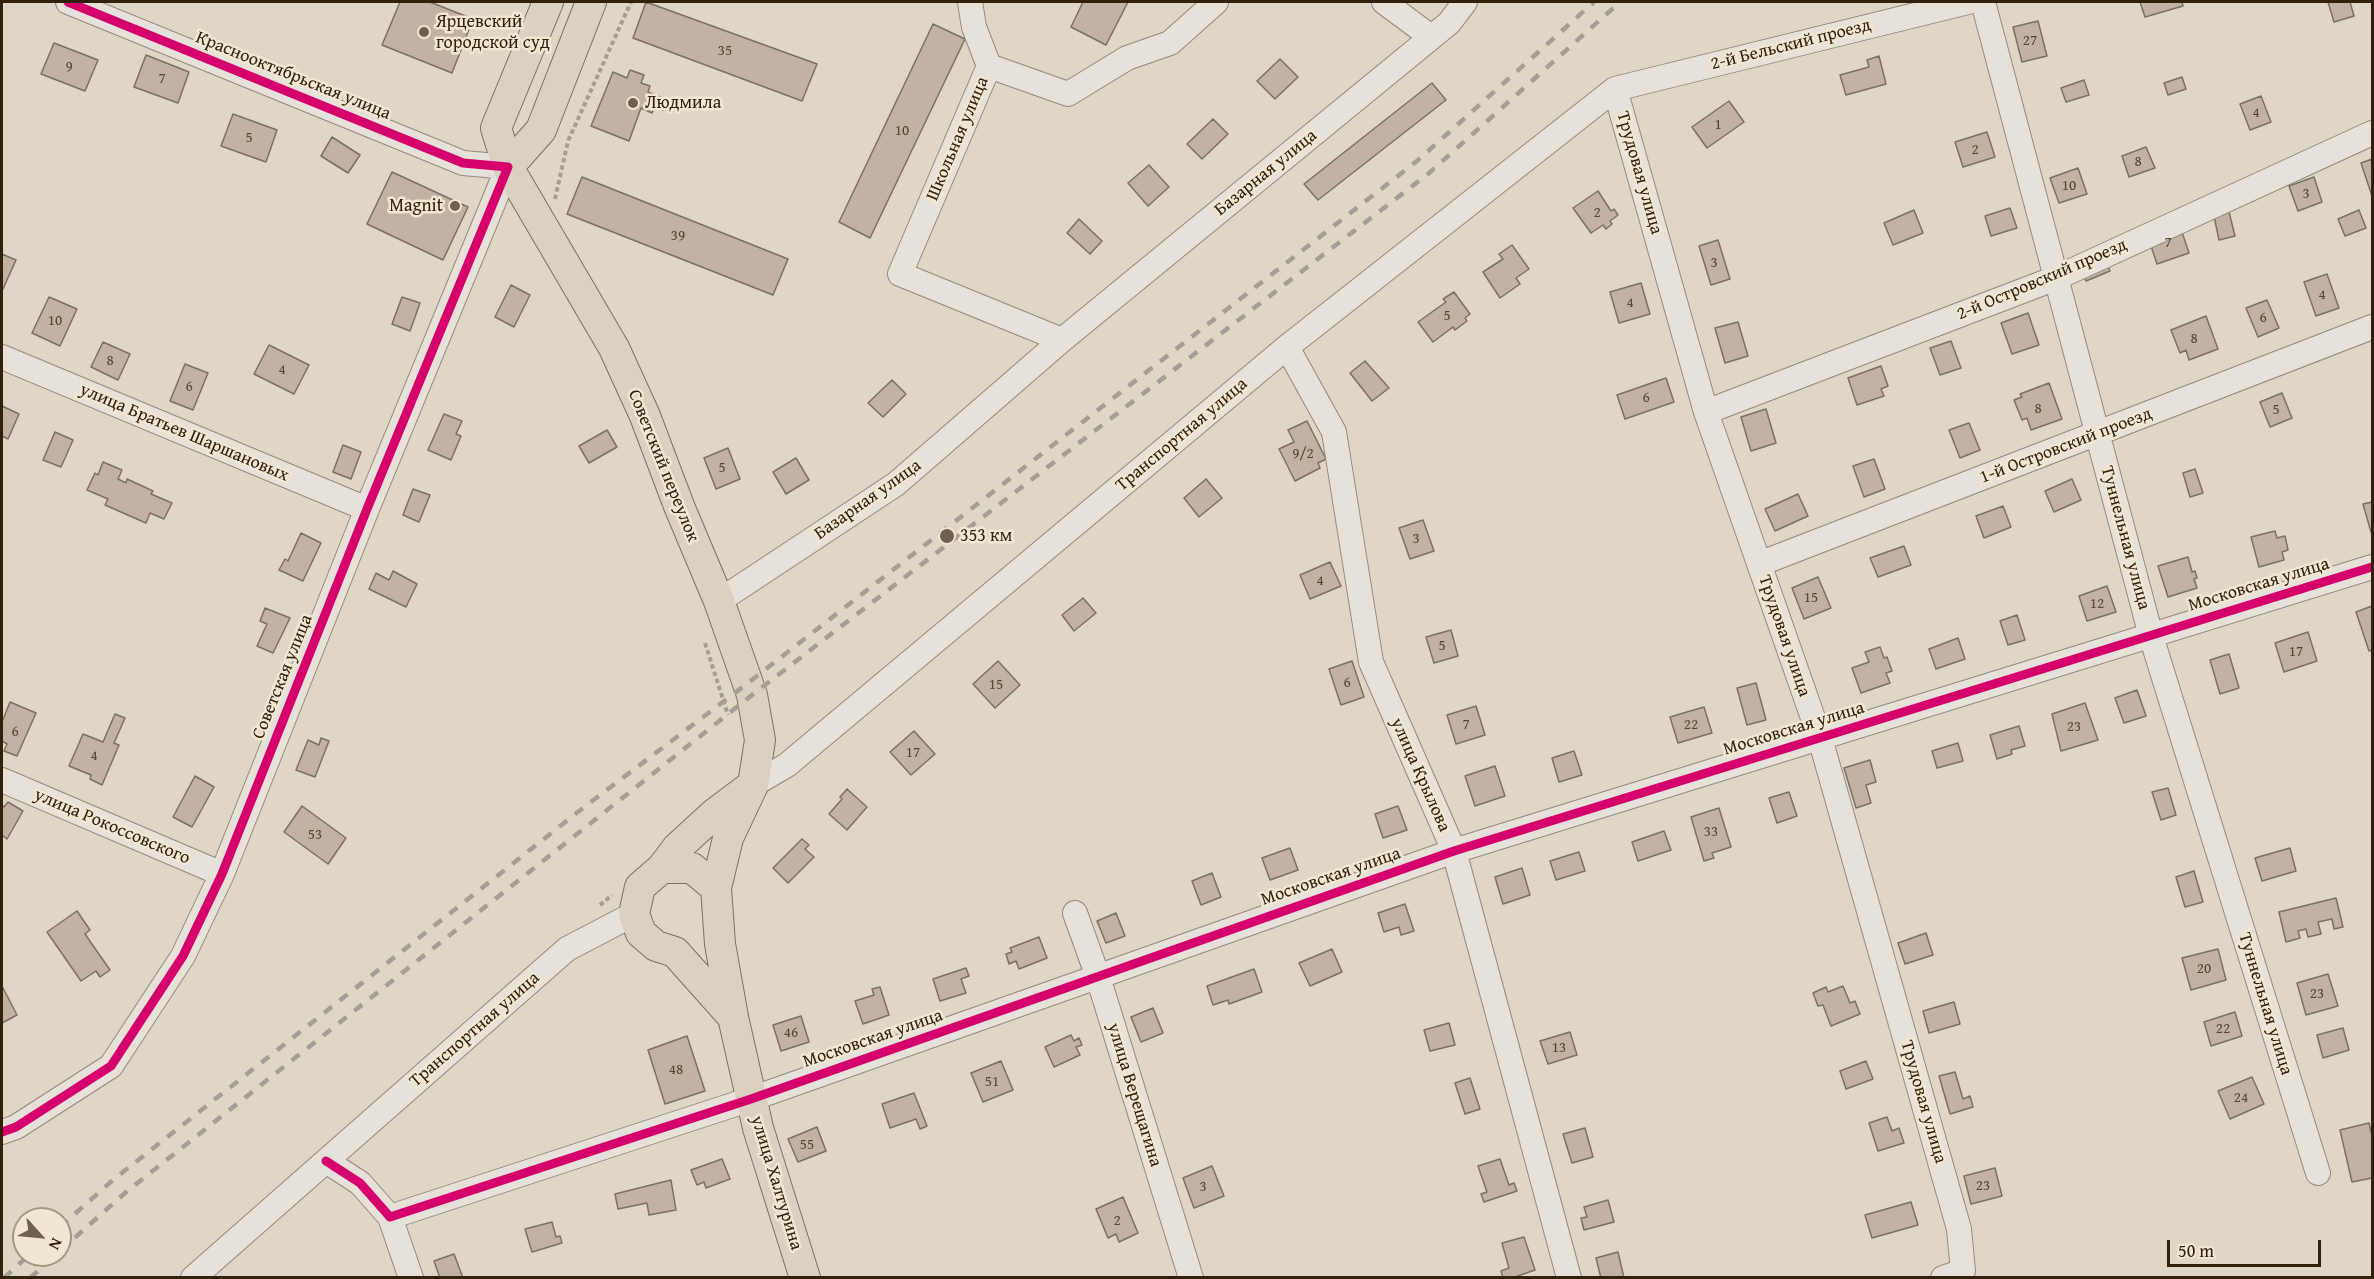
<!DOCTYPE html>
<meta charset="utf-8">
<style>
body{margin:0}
#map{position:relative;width:2374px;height:1279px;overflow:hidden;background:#dfd6c5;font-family:"Gentium Book Plus",serif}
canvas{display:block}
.frame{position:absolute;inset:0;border:3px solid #31210c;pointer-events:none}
.north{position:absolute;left:12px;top:1207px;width:60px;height:60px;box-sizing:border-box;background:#f1e6d2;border:2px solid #a49783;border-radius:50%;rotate:117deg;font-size:16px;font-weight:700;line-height:24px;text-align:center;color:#31210c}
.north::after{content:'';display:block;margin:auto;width:21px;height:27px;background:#6e604d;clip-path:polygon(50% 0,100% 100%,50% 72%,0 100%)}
.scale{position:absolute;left:2167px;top:1240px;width:154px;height:27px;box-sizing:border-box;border:3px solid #31210c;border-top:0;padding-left:8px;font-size:18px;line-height:21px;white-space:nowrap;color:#31210c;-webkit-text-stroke:4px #f1e6d2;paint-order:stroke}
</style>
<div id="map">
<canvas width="2374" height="1279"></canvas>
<div class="frame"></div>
<div class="north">N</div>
<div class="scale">50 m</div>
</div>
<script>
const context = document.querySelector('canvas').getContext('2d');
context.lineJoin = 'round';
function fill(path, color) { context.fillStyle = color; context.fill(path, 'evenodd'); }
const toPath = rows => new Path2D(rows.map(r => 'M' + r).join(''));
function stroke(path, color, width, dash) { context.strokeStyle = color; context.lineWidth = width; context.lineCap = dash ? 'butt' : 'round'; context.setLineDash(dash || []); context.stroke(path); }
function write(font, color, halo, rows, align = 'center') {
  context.font = font + ' "Gentium Book Plus",serif'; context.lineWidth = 5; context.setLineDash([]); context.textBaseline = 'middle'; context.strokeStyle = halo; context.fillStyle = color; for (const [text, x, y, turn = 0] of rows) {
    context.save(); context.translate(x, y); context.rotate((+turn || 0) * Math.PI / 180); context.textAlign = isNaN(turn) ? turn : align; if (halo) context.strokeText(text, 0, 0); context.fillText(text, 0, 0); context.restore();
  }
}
const building = toPath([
 [400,2,430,2,473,19,452,73,382,45,400,2],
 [646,2,817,64,802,101,633,38,646,2],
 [1083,2,1128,2,1106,45,1071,27,1083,2],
 [2140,2,2182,2,2183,6,2145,17,2140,2],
 [2328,2,2350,2,2354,16,2334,22,2328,2],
 [2038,21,2047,56,2022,62,2013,27,2038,21],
 [933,24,965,39,870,238,839,222,933,24],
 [54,43,98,60,85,91,41,74,54,43],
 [146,55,189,72,178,103,134,87,146,55],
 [1879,56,1886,84,1846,95,1840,75,1869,67,1867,60,1879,56],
 [1280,59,1298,77,1275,99,1257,81,1280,59],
 [630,70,644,75,641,83,650,86,648,92,667,100,663,110,655,106,652,113,641,108,629,141,591,126,613,72,627,78,630,70],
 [2182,77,2186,89,2168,95,2164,83,2182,77],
 [2084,80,2089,95,2066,102,2061,88,2084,80],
 [1432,83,1446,100,1318,200,1304,184,1432,83],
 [2261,96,2271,122,2250,130,2240,104,2261,96],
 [1729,101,1744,122,1707,148,1692,127,1729,101],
 [233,114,277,130,266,162,221,146,233,114],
 [1213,119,1228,134,1202,159,1187,144,1213,119],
 [1987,132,1995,157,1963,167,1955,142,1987,132],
 [332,137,360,155,348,173,321,156,332,137],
 [2146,147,2155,168,2129,177,2122,156,2146,147],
 [2372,159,2372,196,2361,163,2372,159],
 [1149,165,1169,187,1148,206,1128,183,1149,165],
 [2078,168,2087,194,2059,203,2050,178,2078,168],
 [392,172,468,207,443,260,367,224,392,172],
 [582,177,788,259,773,295,567,214,582,177],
 [2314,177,2322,202,2298,211,2289,186,2314,177],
 [1598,191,1611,211,1614,209,1618,215,1610,221,1612,224,1606,229,1603,225,1591,233,1573,208,1598,191],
 [2010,208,2017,228,1991,236,1985,216,2010,208],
 [1914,210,1923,233,1893,245,1884,223,1914,210],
 [2359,210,2366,228,2345,236,2338,219,2359,210],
 [2229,212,2235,236,2219,240,2214,216,2229,212],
 [1079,219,1102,241,1090,254,1067,233,1079,219],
 [2179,223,2189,253,2157,264,2147,234,2179,223],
 [1718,240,1730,279,1711,285,1699,246,1718,240],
 [1512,245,1529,269,1516,278,1520,284,1500,298,1483,272,1503,259,1499,254,1512,245],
 [2101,249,2110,271,2086,281,2076,259,2101,249],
 [2,254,16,260,3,289,2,289,2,254],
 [2327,274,2339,308,2316,316,2304,282,2327,274],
 [1641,283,1650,314,1619,323,1610,292,1641,283],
 [511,285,530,295,514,327,495,317,511,285],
 [1454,292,1470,314,1465,318,1467,321,1455,330,1453,327,1433,342,1418,322,1446,302,1443,299,1454,292],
 [49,297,77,309,60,346,32,333,49,297],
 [402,297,420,303,410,331,392,324,402,297],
 [2267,300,2279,328,2258,337,2246,308,2267,300],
 [2028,313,2039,345,2012,354,2001,323,2028,313],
 [2206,316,2218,349,2189,360,2186,350,2180,353,2171,330,2206,316],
 [1738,322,1748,356,1725,363,1715,328,1738,322],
 [1951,341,1961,368,1940,375,1930,348,1951,341],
 [103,342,130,354,118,380,91,367,103,342],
 [269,345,309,365,294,394,254,374,269,345],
 [1365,361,1389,388,1372,401,1350,373,1365,361],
 [185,364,208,373,193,410,170,401,185,364],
 [1881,366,1888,386,1881,389,1884,396,1857,405,1848,378,1881,366],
 [1666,378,1674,402,1625,419,1617,395,1666,378],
 [892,380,906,394,883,417,868,403,892,380],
 [2049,383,2062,419,2031,430,2027,418,2022,420,2014,400,2022,397,2020,394,2049,383],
 [2282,393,2292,418,2270,427,2260,402,2282,393],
 [2,406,19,414,8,439,2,436,2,406],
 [1766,409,1776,443,1751,451,1741,417,1766,409],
 [444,414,462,421,456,434,461,436,451,460,428,450,444,414],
 [1307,421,1326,459,1318,463,1320,468,1295,481,1279,449,1294,442,1288,430,1307,421],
 [1969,423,1980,450,1960,458,1949,430,1969,423],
 [607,430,617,447,589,463,579,446,607,430],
 [55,432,73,440,61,467,43,460,55,432],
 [343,445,361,452,351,479,333,472,343,445],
 [728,448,740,479,716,489,704,458,728,448],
 [796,458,809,480,786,494,773,472,796,458],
 [1874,459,1885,489,1864,497,1853,466,1874,459],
 [103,462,122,470,118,479,126,483,127,479,153,491,151,494,172,503,164,519,150,513,146,523,105,505,108,499,87,490,95,473,98,475,103,462],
 [2195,469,2203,493,2190,497,2183,473,2195,469],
 [1206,479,1222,498,1199,517,1184,498,1206,479],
 [2072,479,2081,500,2054,512,2045,491,2072,479],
 [413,489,430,495,419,522,403,515,413,489],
 [1798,494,1808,516,1775,531,1765,509,1798,494],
 [2372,502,2372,531,2371,532,2363,504,2372,502],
 [2003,506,2011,527,1984,538,1976,516,2003,506],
 [1423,520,1434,551,1410,559,1399,528,1423,520],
 [2275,531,2277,538,2285,536,2288,550,2282,552,2284,560,2259,567,2251,537,2275,531],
 [301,533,321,543,303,581,279,570,285,559,288,561,301,533],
 [1904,546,1911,565,1878,577,1870,558,1904,546],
 [2188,557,2192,572,2195,571,2197,578,2194,579,2197,588,2168,597,2158,566,2188,557],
 [1330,562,1341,586,1310,599,1300,575,1330,562],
 [393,571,417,584,406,607,369,589,376,573,389,580,393,571],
 [1818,577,1831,608,1804,619,1792,588,1818,577],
 [2107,586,2116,612,2087,621,2079,596,2107,586],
 [1083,598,1096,613,1074,631,1062,615,1083,598],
 [2372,606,2372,650,2369,651,2356,612,2372,606],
 [265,608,290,618,273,653,257,646,267,624,260,621,265,608],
 [2017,615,2025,640,2008,645,2000,621,2017,615],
 [1451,630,1458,656,1434,663,1426,637,1451,630],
 [2308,632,2317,661,2284,672,2275,643,2308,632],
 [1958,638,1965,659,1936,669,1929,649,1958,638],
 [1880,647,1884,658,1887,657,1892,671,1886,673,1890,683,1861,693,1852,668,1869,662,1865,652,1880,647],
 [2229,654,2239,688,2220,694,2210,660,2229,654],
 [998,661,1020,685,995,708,973,684,998,661],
 [1352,661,1364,697,1341,705,1329,669,1352,661],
 [1756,683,1766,720,1747,725,1737,688,1756,683],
 [2137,690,2146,716,2124,723,2115,698,2137,690],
 [10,702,36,713,17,756,4,751,7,744,2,741,2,722,10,702],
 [2085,703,2098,740,2061,751,2052,714,2085,703],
 [1476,706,1485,735,1456,744,1447,715,1476,706],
 [1704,707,1712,733,1678,743,1670,717,1704,707],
 [115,714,125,718,114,743,119,745,102,785,90,779,91,775,69,766,83,734,103,742,115,714],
 [2019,726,2025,746,2011,750,2012,754,1997,759,1990,735,2019,726],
 [914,731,935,754,911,775,890,752,914,731],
 [321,738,329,741,315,777,296,770,308,740,319,745,321,738],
 [1958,743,1963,761,1937,768,1932,751,1958,743],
 [1574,751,1582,775,1559,782,1552,758,1574,751],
 [1870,760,1876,782,1866,785,1871,803,1856,808,1844,768,1870,760],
 [1495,766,1505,796,1475,806,1465,776,1495,766],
 [195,776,214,787,192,827,173,817,195,776],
 [2168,788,2176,815,2161,820,2152,792,2168,788],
 [847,789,867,807,847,830,829,814,842,799,840,797,847,789],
 [1789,792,1797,816,1777,823,1769,798,1789,792],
 [8,802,23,811,7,839,2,835,2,805,4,807,8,802],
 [302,806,346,838,328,864,284,832,302,806],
 [1398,806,1407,830,1383,838,1375,814,1398,806],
 [1719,808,1731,847,1712,853,1714,858,1704,861,1691,817,1719,808],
 [1664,831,1671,850,1638,861,1632,842,1664,831],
 [802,839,809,845,805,849,814,857,788,883,773,868,802,839],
 [1290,848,1298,870,1270,880,1262,858,1290,848],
 [2290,848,2296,871,2262,881,2255,858,2290,848],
 [1579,852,1585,871,1556,880,1550,861,1579,852],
 [1522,868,1530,895,1503,904,1495,877,1522,868],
 [2194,871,2203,902,2185,907,2176,877,2194,871],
 [1212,873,1221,897,1201,905,1192,881,1212,873],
 [2336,898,2343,927,2334,929,2332,919,2318,922,2321,934,2308,937,2306,929,2298,931,2300,938,2286,942,2279,912,2336,898],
 [1405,904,1414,931,1401,935,1399,927,1384,932,1378,913,1405,904],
 [77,911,90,930,85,934,110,970,100,977,96,971,81,981,47,932,77,911],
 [1116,913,1125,936,1106,943,1097,921,1116,913],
 [1926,933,1933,955,1905,964,1898,943,1926,933],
 [1039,937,1047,958,1019,969,1016,961,1009,964,1006,954,1012,952,1010,948,1039,937],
 [1332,949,1342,972,1310,986,1299,963,1332,949],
 [2218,949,2226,980,2191,990,2182,958,2218,949],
 [966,968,969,976,961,979,966,993,940,1001,933,979,966,968],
 [1254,969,1262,992,1229,1004,1228,1000,1213,1005,1207,986,1254,969],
 [2328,974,2338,1006,2306,1015,2297,983,2328,974],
 [2,986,17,1015,2,1023,2,986],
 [1843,986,1850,1003,1855,1001,1860,1014,1831,1026,1823,1005,1818,1006,1813,993,1826,987,1828,992,1843,986],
 [880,987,889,1015,863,1024,855,1001,874,995,872,989,880,987],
 [1954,1002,1960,1024,1929,1033,1923,1011,1954,1002],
 [1153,1008,1163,1033,1141,1042,1131,1017,1153,1008],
 [2235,1012,2242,1036,2211,1046,2204,1022,2235,1012],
 [801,1016,809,1042,781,1051,773,1025,801,1016],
 [1449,1023,1455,1045,1430,1051,1424,1030,1449,1023],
 [2343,1028,2349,1050,2323,1058,2317,1035,2343,1028],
 [1570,1032,1577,1055,1548,1064,1540,1041,1570,1032],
 [1071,1035,1074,1041,1079,1038,1082,1045,1076,1047,1080,1055,1054,1067,1045,1047,1071,1035],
 [687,1036,705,1091,665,1104,648,1050,687,1036],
 [1001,1061,1013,1090,983,1102,971,1073,1001,1061],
 [1866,1061,1873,1079,1846,1089,1840,1071,1866,1061],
 [1955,1072,1963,1099,1970,1096,1973,1107,1950,1114,1939,1076,1955,1072],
 [2252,1077,2264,1104,2230,1119,2218,1091,2252,1077],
 [1470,1078,1480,1109,1465,1114,1455,1083,1470,1078],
 [914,1093,927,1126,920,1129,916,1119,890,1128,882,1104,914,1093],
 [1887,1117,1892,1131,1899,1128,1904,1143,1878,1151,1869,1123,1887,1117],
 [2369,1123,2372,1136,2372,1178,2352,1182,2340,1130,2369,1123],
 [817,1127,826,1151,798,1162,788,1139,817,1127],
 [1585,1128,1593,1157,1572,1163,1563,1134,1585,1128],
 [722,1159,730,1179,706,1188,704,1182,697,1185,691,1170,722,1159],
 [1500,1159,1509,1185,1514,1183,1517,1191,1484,1202,1481,1194,1487,1192,1478,1166,1500,1159],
 [1212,1166,1224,1196,1194,1208,1183,1178,1212,1166],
 [1995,1168,2002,1196,1971,1204,1964,1176,1995,1168],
 [671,1180,676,1210,649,1215,647,1203,618,1209,615,1194,671,1180],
 [1123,1197,1138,1233,1119,1242,1116,1234,1108,1238,1096,1209,1123,1197],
 [1608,1200,1614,1222,1584,1230,1581,1218,1587,1217,1584,1207,1608,1200],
 [1911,1202,1918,1225,1872,1238,1865,1215,1911,1202],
 [552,1222,556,1237,560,1236,562,1243,532,1252,525,1229,552,1222],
 [1524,1237,1535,1270,1512,1278,1503,1278,1501,1271,1509,1268,1502,1243,1524,1237],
 [1618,1252,1624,1278,1601,1278,1596,1258,1618,1252],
 [454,1254,463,1278,440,1278,434,1261,454,1254]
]);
fill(building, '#c3b1a3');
stroke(building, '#797166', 1.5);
const minor = toPath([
 [970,2,974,27,989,66,900,274,1062,340,1449,23,1465,2],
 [1384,2,1431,37],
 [1983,2,2151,636,2318,1173],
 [989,66,1068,94,1127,58,1170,43,1216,2],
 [1615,89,1706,412,1820,738,1959,1229,1963,1271,1943,1278],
 [1287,347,1334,432,1371,662,1454,851,1569,1278],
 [2,357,367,509],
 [1706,412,2056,278,2372,133],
 [1759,564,2372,327],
 [719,601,896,484,1062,340],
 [2,780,222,874],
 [753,785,787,765,1287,347,1615,89,1968,2],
 [1075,913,1098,977,1191,1278],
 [2,1132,16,1127,111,1066,183,956,222,874,367,509,508,167,463,163,68,2],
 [326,1161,360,1183,390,1217,751,1099,1454,851,2372,567],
 [390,1217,411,1278],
 [193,1278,567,949,634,914]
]);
const major = toPath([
 [548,2,496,128,508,167,614,348,645,416,679,506,719,601,752,695,760,740,753,785,728,838,716,888,720,944,733,1017,758,1128,805,1278],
 [508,167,541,130,591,2],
 [662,868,692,868,716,888],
 [733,1017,675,952,656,946,641,933,634,914,640,887,662,868,677,848,714,814,750,787]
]);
stroke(minor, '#918b7f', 26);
stroke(major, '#797166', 32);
stroke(toPath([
 [555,199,568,141,631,2],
 [705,643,728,715],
 [600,905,612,895]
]), '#a49f96', 4, [4.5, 3]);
stroke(minor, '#e6e1d9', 24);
stroke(major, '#dad1c3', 30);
stroke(toPath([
 [60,1227,113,1180,583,808,748,683,1417,161,1594,2],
 [60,1251,125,1193,752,695,1428,174,1620,2],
 [4,1278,29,1255],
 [30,1278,56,1255]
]), '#a49f96', 4.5, [10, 10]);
stroke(toPath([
 [2,1132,16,1127,111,1066,183,956,222,874,367,509,508,167,463,163,68,2],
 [326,1161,360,1183,390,1217,751,1099,1454,851,2372,567]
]), '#d6006c', 9);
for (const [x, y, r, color] of [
 [424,32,6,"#6e604d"],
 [633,103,6,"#6e604d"],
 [455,206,6,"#6e604d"],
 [947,536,8,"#6e604d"]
]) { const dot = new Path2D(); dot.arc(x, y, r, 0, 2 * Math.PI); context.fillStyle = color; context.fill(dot); stroke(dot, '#f1e6d2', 2); }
write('15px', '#564532', null, [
 ["27",2030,41],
 ["35",725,51],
 ["9",69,67],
 ["7",162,79],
 ["4",2256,113],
 ["1",1718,125],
 ["10",902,131],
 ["5",249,138],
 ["2",1975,150],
 ["8",2138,162],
 ["10",2069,186],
 ["3",2306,194],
 ["2",1597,213],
 ["39",678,236],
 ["7",2168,243],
 ["3",1714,263],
 ["4",2322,295],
 ["4",1630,303],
 ["5",1447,316],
 ["6",2263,318],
 ["10",55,321],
 ["8",2194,339],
 ["8",110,361],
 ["4",282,370],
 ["6",189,387],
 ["6",1646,398],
 ["8",2038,409],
 ["5",2276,410],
 ["9/2",1303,454],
 ["5",722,468],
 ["3",1416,539],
 ["4",1320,581],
 ["15",1811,598],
 ["12",2097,604],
 ["5",1442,646],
 ["17",2296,652],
 ["6",1347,683],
 ["15",996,685],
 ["7",1466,725],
 ["22",1691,725],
 ["23",2074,727],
 ["6",15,732],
 ["17",913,753],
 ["4",94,756],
 ["33",1711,832],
 ["53",315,835],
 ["20",2204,969],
 ["23",2317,994],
 ["22",2223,1029],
 ["46",791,1033],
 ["13",1559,1048],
 ["48",676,1070],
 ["51",992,1082],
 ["24",2241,1098],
 ["55",807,1145],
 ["23",1983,1186],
 ["3",1203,1187],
 ["2",1117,1221]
]);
write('18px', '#31210c', '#f1e6d2', [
 ["Ярцевский",436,22],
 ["городской суд",436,43],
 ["Людмила",645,103],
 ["Magnit",443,206,"right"],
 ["353 км",960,536]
], 'left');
write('18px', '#31210c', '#f1e6d2', [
 ["2-й Бельский проезд",1791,45,-14],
 ["Краснооктябрьская улица",293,76,22],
 ["Школьная улица",958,139,-67],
 ["Базарная улица",1266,173,-39],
 ["Трудовая улица",1639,173,74],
 ["2-й Островский проезд",2042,280,-23],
 ["улица Братьев Шаршановых",184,433,23],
 ["Транспортная улица",1182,435,-40],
 ["1-й Островский проезд",2066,446,-21],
 ["Советский переулок",663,466,68],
 ["Базарная улица",868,500,-35],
 ["Туннельная улица",2125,538,75],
 ["Московская улица",2259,585,-17],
 ["Трудовая улица",1784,636,71],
 ["Советская улица",283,677,-68],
 ["Московская улица",1794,729,-17],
 ["улица Крылова",1420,775,66],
 ["улица Рокоссовского",112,827,23],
 ["Московская улица",1331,877,-19],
 ["Туннельная улица",2265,1004,73],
 ["Транспортная улица",475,1030,-41],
 ["Московская улица",873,1039,-19],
 ["улица Верещагина",1134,1095,73],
 ["Трудовая улица",1923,1102,74],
 ["улица Халтурина",776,1183,73]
]);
</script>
